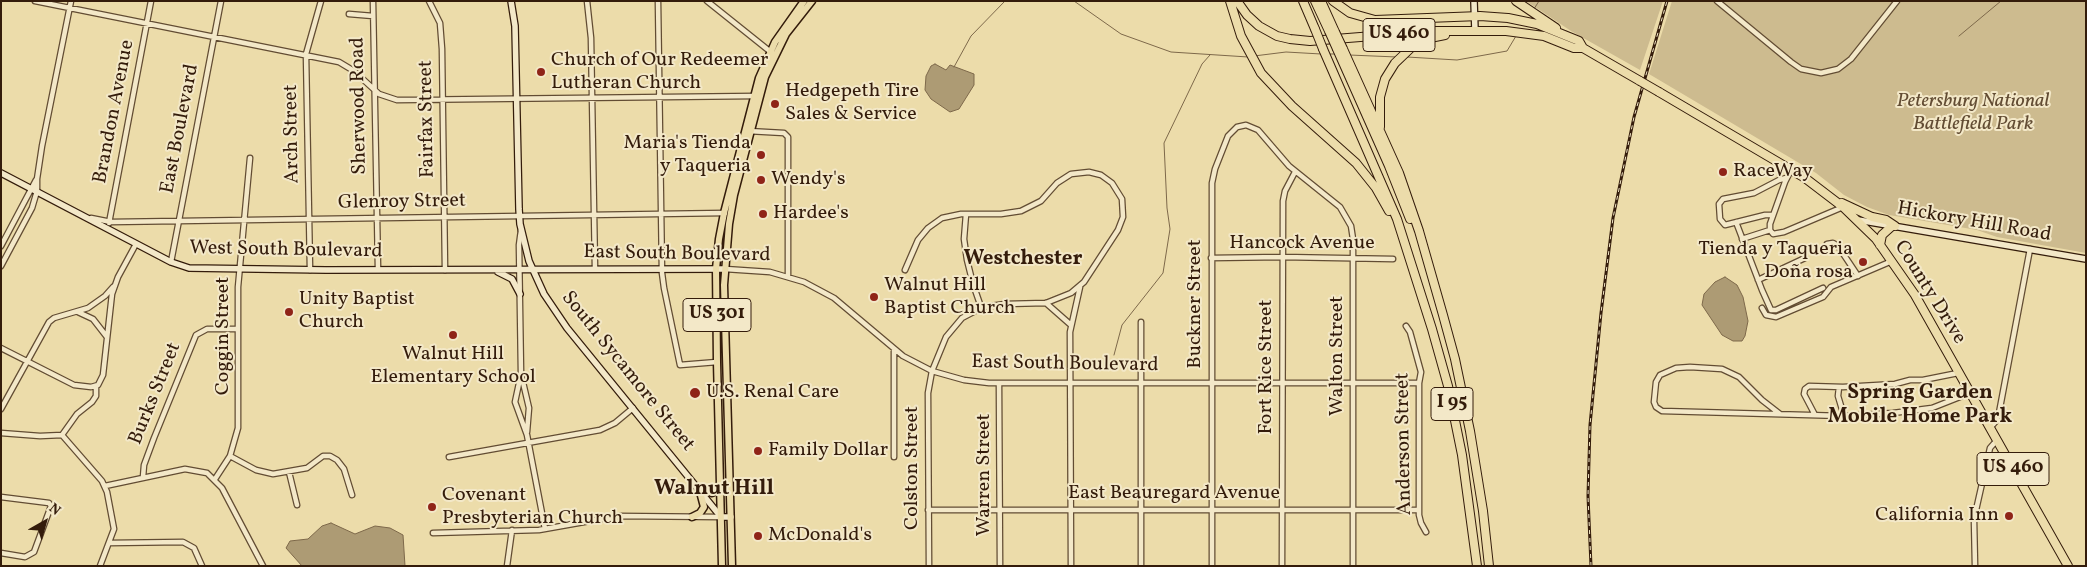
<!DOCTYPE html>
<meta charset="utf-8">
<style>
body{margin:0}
#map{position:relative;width:2087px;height:567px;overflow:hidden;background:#ecdcaa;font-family:Vollkorn,serif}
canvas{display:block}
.frame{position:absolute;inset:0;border:2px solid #341c0b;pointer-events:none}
.north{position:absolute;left:20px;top:497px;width:50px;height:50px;-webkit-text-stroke:4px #f3e8c8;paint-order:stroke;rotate:38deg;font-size:14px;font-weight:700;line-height:20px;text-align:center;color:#341c0b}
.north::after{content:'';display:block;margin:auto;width:18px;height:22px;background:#341c0b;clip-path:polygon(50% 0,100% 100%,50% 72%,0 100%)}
</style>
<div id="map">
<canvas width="2087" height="567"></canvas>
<div class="frame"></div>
<div class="north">N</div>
</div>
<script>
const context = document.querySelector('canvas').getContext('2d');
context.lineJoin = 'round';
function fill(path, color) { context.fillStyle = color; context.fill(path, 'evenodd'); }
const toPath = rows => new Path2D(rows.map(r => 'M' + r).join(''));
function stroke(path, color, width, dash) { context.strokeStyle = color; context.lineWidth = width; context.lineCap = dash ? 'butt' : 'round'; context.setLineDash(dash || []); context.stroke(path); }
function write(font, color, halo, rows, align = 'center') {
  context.font = font + ' Vollkorn,serif'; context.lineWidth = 4; context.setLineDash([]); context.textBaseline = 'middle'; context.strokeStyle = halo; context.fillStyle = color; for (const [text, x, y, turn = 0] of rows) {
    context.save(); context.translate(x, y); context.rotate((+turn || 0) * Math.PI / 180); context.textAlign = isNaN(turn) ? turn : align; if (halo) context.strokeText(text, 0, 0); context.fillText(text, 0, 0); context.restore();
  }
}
fill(toPath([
 [1526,1,1663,1,1640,70,1571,31],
 [1672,1,2086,1,2086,253,1997,237,1977,230,1889,215,1867,207,1844,195,1816,173,1649,74]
]), '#cdbb8f');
const water = toPath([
 [935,64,946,70,950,65,974,74,974,85,959,109,950,112,931,99,925,90,926,76,931,66,935,64],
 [1725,277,1737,285,1743,297,1748,321,1745,336,1742,341,1733,341,1722,335,1702,305,1704,294,1715,282,1725,277],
 [331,523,355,534,375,526,390,528,403,535,405,566,302,566,286,548,290,541,308,539,322,526,331,523]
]);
fill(water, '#ad9b74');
stroke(water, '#7d684a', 1);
stroke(toPath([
 [1074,1,1121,34,1171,52,1248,57],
 [1534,9,1539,1],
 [1959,36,2001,1],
 [1330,54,1334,54],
 [1349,55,1397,57],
 [1254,56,1286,52,1321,54],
 [1407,57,1457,60,1507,51,1516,36],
 [954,67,971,36,1005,1],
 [1114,355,1122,325,1163,273,1170,229,1167,208,1164,143,1202,64,1210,55]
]), '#7d684a', 1);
const street = toPath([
 [35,1,339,62,354,71,379,94,397,100,756,96],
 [373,1,378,269],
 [429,1,440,23,442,49,445,270],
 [587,1,591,38,595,269],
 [658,1,662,273,664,288,680,365,717,362],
 [707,1,772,53],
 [1717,1,1791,62,1801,69,1821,73,1838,69,1851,59,1897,1],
 [349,14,373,16],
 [748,131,784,133,788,137,788,276],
 [1791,170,1785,182,1770,224,1770,230,1773,234,1784,232,1843,207],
 [966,214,964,239,967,260,973,284,981,307],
 [1773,215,1765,215,1725,225,1720,219,1719,204,1723,199,1754,193,1779,180,1786,178],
 [91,218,111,222,725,213],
 [1736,222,1762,290,1771,310,1776,310,1823,288],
 [109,223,151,1],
 [521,230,519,245,521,374,515,402,527,435,545,529],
 [1742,239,1770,230],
 [1827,244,1833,243,1838,246,1858,276],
 [1,246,36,180],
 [1211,258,1282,257,1393,259],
 [171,262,221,1],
 [1,266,32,208,37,191,37,179,42,146,71,1],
 [725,269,770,272,804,282,834,298,903,356,932,371,964,380,989,383,1419,383],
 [310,270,306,54,321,1],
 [905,270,918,240,928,228,942,218,961,214,1001,214,1021,211,1041,201,1057,183,1071,174,1089,172,1101,175,1112,183,1122,199,1123,217,1118,230,1084,282,1071,293,1046,303,1005,304,983,307,962,318,946,337,932,371,928,393,929,566],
 [1758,280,1805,258],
 [1046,303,1071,325],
 [1762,308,1766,315,1776,317,1823,297,1831,287,1892,261],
 [78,312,93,319,107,337],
 [1406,326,1410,332,1421,372,1419,383,1419,515,1421,523,1426,532],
 [1,348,74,385,91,387,98,385,103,375,112,294,118,277,136,244],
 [894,349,894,457],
 [522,378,529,408,527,432],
 [999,383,1000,566],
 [1839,387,1838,396,1844,416],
 [1,409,49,322,54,318,88,308,105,296,113,287],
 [1780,414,1762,400,1739,377,1722,369,1690,367,1676,368,1660,375,1656,382,1654,402,1656,407,1662,411,1844,416,1893,413,1932,408,1970,393],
 [1815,415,1804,394,1805,389,1809,386,1843,387,1895,384,1910,380,1923,380,1958,373],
 [1990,428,1997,420,1999,413,2030,249],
 [1,433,40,436,62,435,102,481,107,492,114,529,100,566],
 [62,435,77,414,92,402,96,396,96,386],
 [230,456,256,470,273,474,307,468,323,456,330,456,337,460,344,469,352,495],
 [449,457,600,430,615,423,633,408],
 [289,472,297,505],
 [143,477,144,465,154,438,196,335,207,329,237,329],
 [215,479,230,456,238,428,238,287,250,158],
 [105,486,185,469,207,473,222,488,263,566],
 [1,497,49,503,51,506,34,552,25,557,1,553],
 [928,510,1419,510],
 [433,533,539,530,618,516,721,517],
 [109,543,183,542,194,548,202,566],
 [507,566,512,530],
 [1071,566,1070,332,1080,287],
 [1141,566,1141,322],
 [1212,566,1212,183,1215,169,1228,136,1237,127,1246,125,1258,130,1289,166,1340,207,1351,226,1353,239,1353,566],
 [1282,566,1283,201,1285,191,1295,172],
 [1975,566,1974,519,1990,448,1997,440]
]);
const secondary = toPath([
 [511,1,515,26,519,209,520,224,529,261,544,294,567,328,721,517,731,517],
 [1474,1,1475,31],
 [1,173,171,262,189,268,326,270,725,269],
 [1858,220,2086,259],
 [498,272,512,279,520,294]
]);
const primary = toPath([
 [699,488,712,493,718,490,720,485],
 [692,517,700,513,704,507,699,488],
 [722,566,717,362,716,269,719,239,724,213,759,78,775,42,804,1],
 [732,566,724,285,729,224,734,195,765,77,786,34,812,1]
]);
const highway = toPath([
 [1230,1,1241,36,1261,73,1292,106,1356,163,1376,188,1389,211],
 [1237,1,1247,15,1259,26,1277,36,1290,39,1310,41,1436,31,1506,31,1544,36,1574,48,1583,48],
 [1303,1,1315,29],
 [1315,1,1329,31],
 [1321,1,1335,32],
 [1333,1,1350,13,1375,20,1480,16,1508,18,1537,24,1579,41,1583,48,1640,81],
 [1516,1,1556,28],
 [1323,49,1397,219,1432,329,1448,386,1462,455,1477,566],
 [1337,49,1389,166,1410,219],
 [1343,49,1399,173,1419,231,1443,315,1455,359,1470,431,1483,511,1489,566],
 [1659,92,1805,178,1843,207,1876,239,1915,295,2068,566],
 [1380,127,1380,97,1385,79,1395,63,1415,44,1425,39,1445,35],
 [1842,203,1872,217,1886,220,1895,226],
 [1880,245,1882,235,1892,226]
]);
stroke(street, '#624c33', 7);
stroke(secondary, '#341c0b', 8);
stroke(primary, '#341c0b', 9);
stroke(highway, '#341c0b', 10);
stroke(street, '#f3e8c8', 4.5);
stroke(secondary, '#f3e8c8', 5.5);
stroke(primary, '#ecdcaa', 6);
stroke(highway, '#ecdcaa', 8);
const rail = toPath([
 [1591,566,1588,496,1590,425,1601,313,1613,218,1634,117,1667,1]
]);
stroke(rail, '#341c0b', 3);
stroke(rail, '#f3e8c8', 1, [4]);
const highwayBridge = toPath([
 [1315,29,1323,49],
 [1329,31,1337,49],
 [1335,32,1343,49],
 [1640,81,1659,92]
]);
stroke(highwayBridge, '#341c0b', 10, []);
stroke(highwayBridge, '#ecdcaa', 8);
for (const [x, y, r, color] of [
 [541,72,5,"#8f2418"],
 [775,104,5,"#8f2418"],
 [761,155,5,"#8f2418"],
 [1723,172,5,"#8f2418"],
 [761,180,5,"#8f2418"],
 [763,214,5,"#8f2418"],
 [1863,262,5,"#8f2418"],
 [874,297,5,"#8f2418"],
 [289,312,5,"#8f2418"],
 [453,335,5,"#8f2418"],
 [695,393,6,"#8f2418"],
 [758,451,5,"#8f2418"],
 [432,507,5,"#8f2418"],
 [2009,516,5,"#8f2418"],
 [758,536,5,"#8f2418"]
]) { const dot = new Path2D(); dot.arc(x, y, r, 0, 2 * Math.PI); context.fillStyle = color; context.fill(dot); stroke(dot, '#f3e8c8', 2); }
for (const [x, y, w] of [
 [1399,35,72],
 [717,315,68],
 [1452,404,42],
 [2013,469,72]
]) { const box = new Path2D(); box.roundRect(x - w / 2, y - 16.5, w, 33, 4); context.fillStyle = '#f3e8c8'; context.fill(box); stroke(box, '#341c0b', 1); }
write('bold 19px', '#341c0b', null, [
 ["US 460",1399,35],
 ["US 301",717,315],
 ["I 95",1452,404],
 ["US 460",2013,469]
]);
write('20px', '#341c0b', '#f3e8c8', [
 ["Church of Our Redeemer",551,61],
 ["Lutheran Church",551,84],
 ["Hedgepeth Tire",785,92],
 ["Sales & Service",785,115],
 ["Maria's Tienda",751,144,"right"],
 ["y Taqueria",751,167,"right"],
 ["RaceWay",1733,172],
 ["Wendy's",771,180],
 ["Hardee's",773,214],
 ["Tienda y Taqueria",1853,250,"right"],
 ["Doña rosa",1853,273,"right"],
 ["Walnut Hill",884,286],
 ["Baptist Church",884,309],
 ["Unity Baptist",299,300],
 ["Church",299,323],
 ["Walnut Hill",453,355,"center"],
 ["Elementary School",453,378,"center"],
 ["U.S. Renal Care",706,393],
 ["Family Dollar",768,451],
 ["Covenant",442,496],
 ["Presbyterian Church",442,519],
 ["California Inn",1999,516,"right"],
 ["McDonald's",768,536]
], 'left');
write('italic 20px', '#624c33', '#f3e8c8', [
 ["Petersburg National",1973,102],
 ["Battlefield Park",1973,125]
]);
write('20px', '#341c0b', '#f3e8c8', [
 ["Sherwood Road",360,106,-91],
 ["Brandon Avenue",115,112,-79],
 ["Fairfax Street",428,119,-91],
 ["East Boulevard",181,129,-79],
 ["Arch Street",293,134,-91],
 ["Glenroy Street",402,203,-1],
 ["Hickory Hill Road",1974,223,10],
 ["Hancock Avenue",1302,244],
 ["West South Boulevard",286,251,1],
 ["East South Boulevard",677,255,1],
 ["County Drive",1929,293,58],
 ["Buckner Street",1196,304,-90],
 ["Coggin Street",224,336,-90],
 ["Walton Street",1338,356,-90],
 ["East South Boulevard",1065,365,1],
 ["Fort Rice Street",1267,367,-90],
 ["South Sycamore Street",627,372,51],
 ["Burks Street",156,394,-68],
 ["Anderson Street",1405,444,-91],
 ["Colston Street",913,468,-90],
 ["Warren Street",985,475,-90],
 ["East Beauregard Avenue",1174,494]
]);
write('bold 21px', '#341c0b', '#f3e8c8', [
 ["Westchester",1023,260],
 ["Spring Garden",1920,394],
 ["Mobile Home Park",1920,418]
]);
write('bold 22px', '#341c0b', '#f3e8c8', [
 ["Walnut Hill",714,490]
]);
</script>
